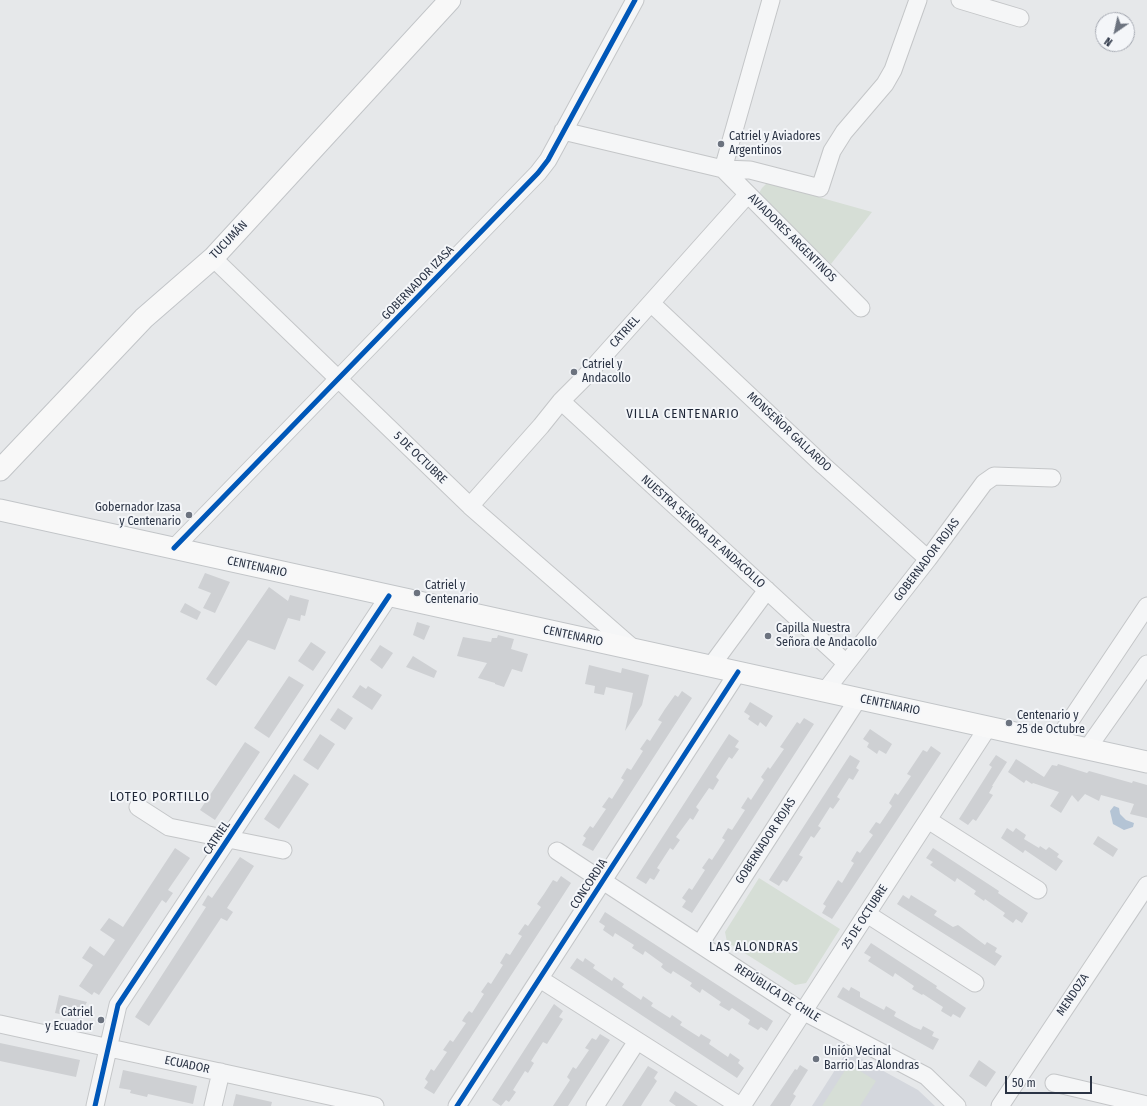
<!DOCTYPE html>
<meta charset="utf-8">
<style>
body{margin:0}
#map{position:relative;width:1147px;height:1106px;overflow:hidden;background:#e6e8ea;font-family:"Fira Sans Condensed",sans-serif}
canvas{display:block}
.north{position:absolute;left:1095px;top:12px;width:40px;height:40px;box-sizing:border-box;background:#f4f6f9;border:1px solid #a4a8b1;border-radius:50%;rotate:214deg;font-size:11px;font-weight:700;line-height:16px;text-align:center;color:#2b3445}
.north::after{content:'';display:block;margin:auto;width:14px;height:18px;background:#6c737f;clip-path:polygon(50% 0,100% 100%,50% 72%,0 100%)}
.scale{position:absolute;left:1005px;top:1076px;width:87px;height:18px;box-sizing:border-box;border:2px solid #2b3445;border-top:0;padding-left:5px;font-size:12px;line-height:14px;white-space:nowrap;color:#2b3445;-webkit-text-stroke:3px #f4f6f9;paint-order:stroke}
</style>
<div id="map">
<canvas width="1147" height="1106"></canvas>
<div class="north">N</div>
<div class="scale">50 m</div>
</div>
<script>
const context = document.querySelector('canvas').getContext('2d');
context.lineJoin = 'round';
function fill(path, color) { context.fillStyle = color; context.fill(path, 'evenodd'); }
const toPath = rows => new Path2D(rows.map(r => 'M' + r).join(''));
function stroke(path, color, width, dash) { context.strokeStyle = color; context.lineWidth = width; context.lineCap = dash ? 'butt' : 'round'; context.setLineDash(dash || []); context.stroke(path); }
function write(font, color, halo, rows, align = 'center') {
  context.font = font + ' "Fira Sans Condensed",sans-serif'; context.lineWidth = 4; context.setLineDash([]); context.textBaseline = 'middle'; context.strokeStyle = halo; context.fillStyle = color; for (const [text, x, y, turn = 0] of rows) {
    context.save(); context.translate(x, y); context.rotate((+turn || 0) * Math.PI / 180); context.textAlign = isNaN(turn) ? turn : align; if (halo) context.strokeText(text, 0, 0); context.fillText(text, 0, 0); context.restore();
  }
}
fill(toPath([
 [847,1051,918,1090,935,1106,812,1106]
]), '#d4d7dd');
fill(toPath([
 [766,184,772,184,872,212,831,264,763,202,759,193,762,188],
 [759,878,840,929,806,983,795,985,727,942,725,932],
 [849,1064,876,1081,860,1106,822,1106]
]), '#d6ded6');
fill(toPath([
 [1114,806,1119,808,1120,814,1126,820,1134,823,1133,827,1124,830,1113,824,1110,811]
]), '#b4c4d5');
fill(toPath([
 [205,573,230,582,215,613,203,608,211,593,198,588],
 [269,587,288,601,290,595,309,600,305,616,301,615,300,621,288,618,275,650,248,640,216,686,206,679],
 [185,603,201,612,197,620,180,612],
 [417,622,430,626,424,640,413,635],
 [498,635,514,639,511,649,528,654,522,672,512,669,504,687,495,684,495,683,478,678,487,663,457,656,463,637,491,642,492,638,497,638],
 [311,642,326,652,313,671,298,661],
 [380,645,393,653,382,669,370,660],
 [413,656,437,671,434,678,406,667],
 [589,665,621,673,622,668,649,675,642,705,625,731,633,693,606,687,604,695,594,693,595,686,585,684],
 [289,676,304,685,269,738,254,728],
 [360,685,366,689,368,686,382,695,372,710,352,697],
 [682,691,692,698,593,851,582,845,586,838,583,836,590,826,593,828,606,809,602,807,609,797,612,799,624,780,621,778,627,768,631,770,643,751,640,749,647,739,650,741,662,722,658,720,665,709,675,695,678,697],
 [750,702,773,716,766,727,760,722,758,726,748,719,750,716,744,712],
 [338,708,353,718,345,730,330,720],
 [804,718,814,724,692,913,682,907,686,901,682,898,689,888,692,890,705,870,702,868,709,858,712,860,725,840,722,838,728,828,732,830,745,810,741,808,748,797,751,800,764,780,761,777,768,767,770,769,784,749,780,747,797,722,800,724],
 [870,729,892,744,886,754,879,750,877,754,867,747,869,743,863,739],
 [320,734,335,744,318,770,303,760],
 [729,734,739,741,735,747,739,749,732,759,729,757,716,777,719,780,713,790,709,788,696,807,699,810,693,820,690,818,676,837,680,840,673,850,670,848,657,868,660,870,654,880,650,878,646,884,636,878],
 [245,742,260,752,215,820,200,810],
 [931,746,941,753,832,919,822,913,826,906,823,904,838,880,842,883,854,863,851,861,857,851,860,853,873,835,869,832,876,822,880,824,892,806,889,803,895,793,898,795,911,776,907,774,923,750,927,752],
 [850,755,860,761,856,768,859,770,853,780,849,778,837,797,840,799,833,809,830,807,818,826,821,828,814,838,811,836,799,855,803,857,787,882,783,880,779,886,769,880],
 [996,755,1007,762,992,786,993,786,989,793,993,795,976,821,973,819,968,825,959,819,992,767,989,765],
 [1016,759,1044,777,1052,765,1057,766,1058,764,1087,773,1089,771,1132,783,1133,781,1147,785,1147,818,1130,814,1134,804,1101,795,1099,801,1085,794,1078,802,1072,795,1061,813,1050,806,1059,792,1033,783,1032,784,1026,780,1024,783,1008,772],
 [294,774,309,784,279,829,264,819],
 [1007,828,1013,832,1016,828,1026,835,1024,839,1039,848,1040,846,1046,850,1049,847,1059,854,1057,857,1063,861,1056,871,1025,850,1023,853,1001,838],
 [1098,836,1118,849,1113,857,1093,844],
 [175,848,190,858,168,890,173,893,166,903,162,900,99,995,94,992,92,995,79,986,93,965,82,958,90,946,104,956,115,940,100,930,109,918,123,927],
 [933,848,999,891,998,893,1028,913,1022,923,1016,919,1013,923,1003,916,1005,913,985,899,984,901,974,894,976,891,957,878,955,882,930,865,933,862,926,858],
 [240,857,254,866,227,908,233,912,227,921,221,918,149,1026,135,1017,206,907,202,905,208,895,212,898],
 [561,876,571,883,434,1094,424,1088,428,1082,425,1079,431,1069,434,1071,447,1052,443,1050,450,1040,453,1042,466,1023,462,1021,465,1016,469,1011,472,1013,484,994,481,992,488,982,491,984,503,965,500,963,506,953,510,955,522,936,518,934,525,924,528,926,541,907,537,904,544,894,553,880,557,882],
 [903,895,909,899,911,895,937,911,934,915,953,927,958,925,985,945,987,942,997,948,995,952,1002,956,995,966,897,904],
 [605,912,773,1021,767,1031,761,1027,758,1030,748,1024,750,1020,732,1008,729,1011,719,1005,721,1002,702,989,700,993,690,986,692,983,673,971,671,974,666,971,661,967,663,964,645,951,643,955,632,948,634,945,615,933,613,937,603,930,605,926,599,922],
 [871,943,937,986,936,988,966,1008,960,1018,953,1014,951,1017,941,1011,943,1007,923,994,922,995,912,989,914,986,895,973,893,977,868,961,871,957,864,953],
 [577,958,583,962,585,958,595,965,593,968,612,981,614,977,624,984,622,987,641,1000,643,996,653,1003,651,1006,670,1018,672,1015,682,1022,680,1025,699,1037,701,1034,711,1040,709,1044,728,1057,730,1053,740,1060,738,1063,744,1068,737,1078,570,968],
 [843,987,849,991,851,987,860,992,860,997,884,1010,886,1006,896,1012,894,1016,914,1027,921,1030,923,1026,934,1032,932,1036,939,1039,933,1050,837,997],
 [59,995,87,1002,83,1009,84,1010,82,1019,55,1013],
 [554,1004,563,1011,559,1017,563,1019,547,1044,543,1042,531,1061,534,1063,528,1073,525,1071,513,1090,516,1092,509,1102,506,1100,501,1106,492,1100],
 [600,1034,610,1040,568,1106,553,1106,570,1080,567,1077,573,1067,576,1069,589,1050,585,1048,592,1038,596,1040],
 [0,1043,80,1060,76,1077,0,1061],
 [979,1060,996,1072,986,1087,969,1076],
 [800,1065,808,1070,793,1094,796,1096,790,1106,770,1106,795,1069,797,1070],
 [648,1066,658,1072,654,1078,657,1081,644,1101,641,1106,622,1106],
 [123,1070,197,1086,193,1104,148,1094,147,1097,130,1093,131,1090,119,1088],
 [675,1091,698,1106,676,1106,669,1101],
 [236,1094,272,1102,271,1106,233,1106]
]), '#ced0d3');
const minor = toPath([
 [771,0,723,169,861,308],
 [960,0,1020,18],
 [563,131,723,169,750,170,820,188,832,151,844,132,885,84,893,70,918,0],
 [213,258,470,506,635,650],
 [651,303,824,466,928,559],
 [561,401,846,663],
 [470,506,541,426,561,401,583,379,748,194],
 [174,548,538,173,548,160,635,0],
 [711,666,767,590],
 [825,691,928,559,984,483,994,476,1052,478],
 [1056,742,1147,606],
 [1087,749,1147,664],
 [138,807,169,827,283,850],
 [928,820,1038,890],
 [557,851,797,1008,926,1076,957,1106],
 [867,914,975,983],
 [700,944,858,699],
 [540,979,740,1106],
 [0,1024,375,1106],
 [1054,1083,1147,1105],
 [95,1106,118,1005,389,596],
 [213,1106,221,1072],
 [457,1106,738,672],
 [595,1106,637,1041],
 [742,1106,988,727],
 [1000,1106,1147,885]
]);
const major = toPath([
 [0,470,144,318,213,258,450,0],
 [0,510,1147,762]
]);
stroke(minor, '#c4c6c8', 19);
stroke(major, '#c2c5c8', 23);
stroke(minor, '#f5f6f7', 17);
stroke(major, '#f8f8f8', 21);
stroke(toPath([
 [174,548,538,173,548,160,635,0],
 [95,1106,118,1005,389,596],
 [457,1106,738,672]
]), '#0057b8', 5);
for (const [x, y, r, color] of [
 [721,144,4,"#6c737f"],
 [574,372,4,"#6c737f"],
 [189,515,4,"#6c737f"],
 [417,593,4,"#6c737f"],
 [768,636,4,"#6c737f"],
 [1009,723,4,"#6c737f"],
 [101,1020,4,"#6c737f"],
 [816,1059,4,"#6c737f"]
]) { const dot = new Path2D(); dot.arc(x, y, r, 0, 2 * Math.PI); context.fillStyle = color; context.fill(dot); stroke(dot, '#f4f6f9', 1.5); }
write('12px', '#2b3445', '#f4f6f9', [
 ["Catriel y Aviadores",729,137],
 ["Argentinos",729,151],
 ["Catriel y",582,365],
 ["Andacollo",582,379],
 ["Gobernador Izasa",181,508,"right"],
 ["y Centenario",181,522,"right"],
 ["Catriel y",425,586],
 ["Centenario",425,600],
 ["Capilla Nuestra",776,629],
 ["Señora de Andacollo",776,643],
 ["Centenario y",1017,716],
 ["25 de Octubre",1017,730],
 ["Catriel",93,1013,"right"],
 ["y Ecuador",93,1027,"right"],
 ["Unión Vecinal",824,1052],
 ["Barrio Las Alondras",824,1066]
], 'left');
write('12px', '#2b3445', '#f4f6f9', [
 ["AVIADORES ARGENTINOS",792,238,45],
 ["TUCUMÁN",229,240,-46],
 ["GOBERNADOR IZASA",418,283,-46],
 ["CATRIEL",625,332,-48],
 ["MONSEÑOR GALLARDO",789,432,43],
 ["5 DE OCTUBRE",420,458,44],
 ["NUESTRA SEÑORA DE ANDACOLLO",703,532,42],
 ["GOBERNADOR ROJAS",927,560,-53],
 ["CENTENARIO",257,567,12],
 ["CENTENARIO",573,636,12],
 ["CENTENARIO",890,705,12],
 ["CATRIEL",217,838,-56],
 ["GOBERNADOR ROJAS",766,841,-57],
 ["CONCORDIA",589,884,-57],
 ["25 DE OCTUBRE",865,917,-57],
 ["REPÚBLICA DE CHILE",777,993,32],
 ["MENDOZA",1073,995,-56],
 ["ECUADOR",187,1065,12]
]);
context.letterSpacing = '1px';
write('13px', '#1d2536', '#f4f6f9', [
 ["VILLA CENTENARIO",683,414],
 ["LOTEO PORTILLO",160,797],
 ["LAS ALONDRAS",754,947]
]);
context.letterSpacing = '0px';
</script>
